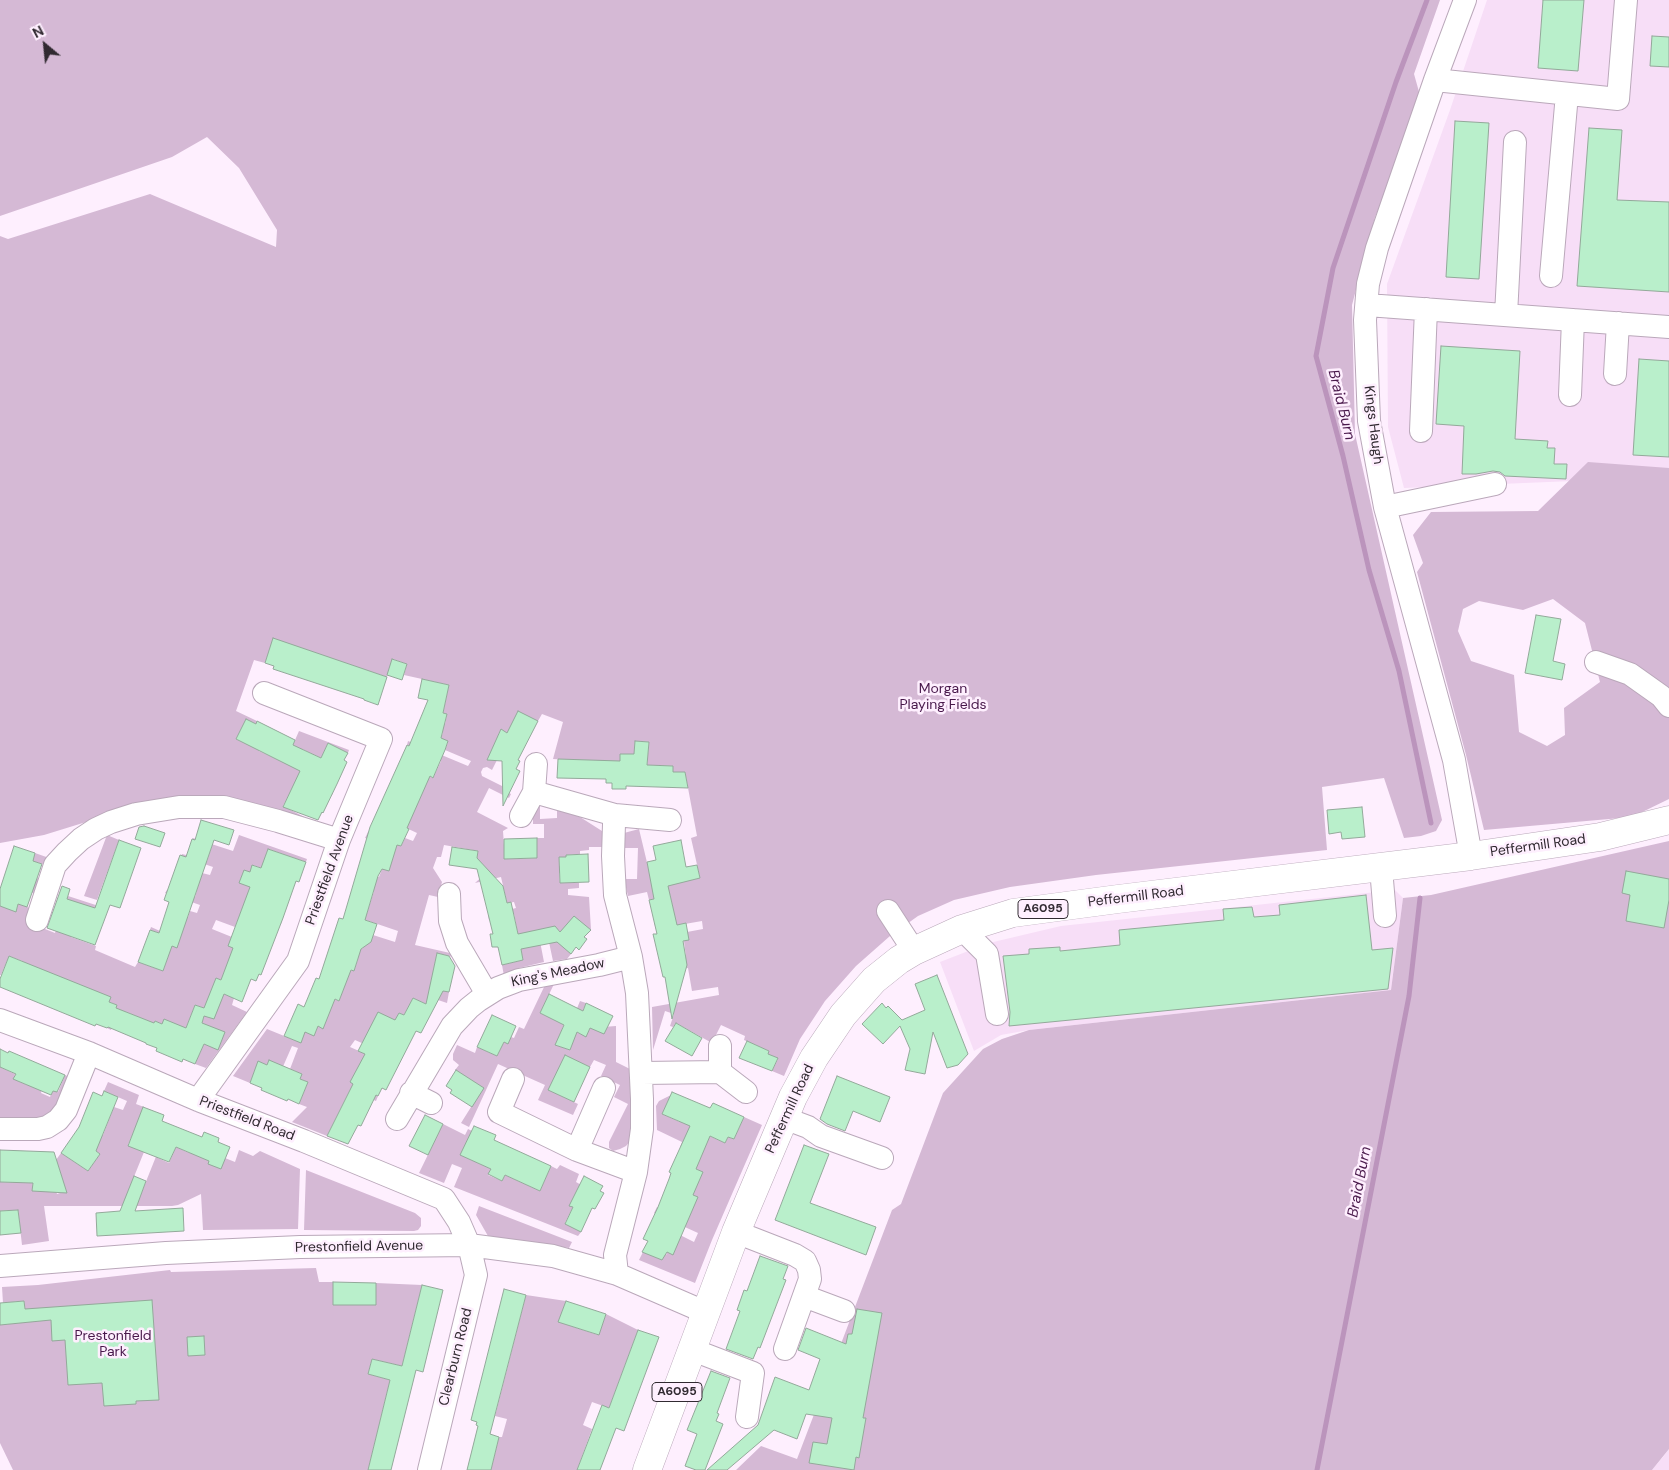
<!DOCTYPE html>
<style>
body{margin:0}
#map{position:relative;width:1669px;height:1470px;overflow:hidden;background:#feeffe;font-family:"DM Sans",sans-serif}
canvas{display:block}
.north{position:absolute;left:20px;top:20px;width:50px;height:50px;-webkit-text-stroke:4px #feeffe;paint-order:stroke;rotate:332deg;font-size:14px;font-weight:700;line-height:20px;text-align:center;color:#312a31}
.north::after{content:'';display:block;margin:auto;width:18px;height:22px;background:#312a31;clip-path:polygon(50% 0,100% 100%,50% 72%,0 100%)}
</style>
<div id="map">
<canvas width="1669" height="1470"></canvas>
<div class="north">N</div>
</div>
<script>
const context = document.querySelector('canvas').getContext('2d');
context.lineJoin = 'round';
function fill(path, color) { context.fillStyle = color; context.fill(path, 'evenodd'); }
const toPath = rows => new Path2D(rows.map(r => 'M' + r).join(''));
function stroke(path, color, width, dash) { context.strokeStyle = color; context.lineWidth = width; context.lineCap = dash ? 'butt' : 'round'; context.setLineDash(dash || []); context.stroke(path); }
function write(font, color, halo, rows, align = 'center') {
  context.font = font + ' "DM Sans",sans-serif'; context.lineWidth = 5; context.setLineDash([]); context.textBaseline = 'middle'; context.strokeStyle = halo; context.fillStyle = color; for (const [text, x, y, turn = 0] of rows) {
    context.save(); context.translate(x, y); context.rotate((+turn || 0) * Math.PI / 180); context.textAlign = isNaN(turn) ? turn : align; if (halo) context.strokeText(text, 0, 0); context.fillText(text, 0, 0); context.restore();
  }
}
fill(toPath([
 [1487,0,1669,0,1669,477,1404,488,1388,427,1387,284,1450,110],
 [1395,890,1403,898,1391,990,1029,1030,1001,1035,974,1051,940,962,989,943,1061,926],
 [1669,1449,1669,1470,1652,1470,1663,1457]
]), '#f7def7');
fill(toPath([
 [0,0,1440,0,1414,74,1423,106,1375,217,1352,305,1355,434,1442,820,1436,831,1421,836,1404,838,1384,778,1322,787,1327,850,1096,875,1010,887,954,900,918,916,890,936,856,966,825,1001,800,1039,784,1076,772,1071,778,1059,771,1056,762,1066,769,1051,744,1040,745,1036,721,1025,712,1043,676,1023,673,1027,670,1026,674,1014,665,1011,653,1050,652,1007,719,995,718,987,692,991,688,968,662,972,665,961,686,957,684,941,687,932,703,929,702,921,656,929,654,923,675,918,670,895,649,900,647,892,628,896,624,879,637,879,638,848,624,848,624,833,639,829,650,875,687,870,686,867,688,866,691,880,700,878,691,838,697,836,685,772,673,772,673,766,647,765,649,742,635,741,634,758,630,754,621,754,620,762,553,759,563,722,542,714,538,721,507,733,501,730,498,735,501,752,492,770,487,767,483,768,481,772,482,776,506,788,505,791,511,794,509,798,489,788,477,812,508,828,503,831,505,859,537,858,537,838,544,838,544,824,533,824,533,813,540,804,540,819,557,818,557,808,580,817,602,831,602,847,589,847,589,850,580,851,580,854,567,855,566,857,559,857,559,866,567,866,567,872,559,873,560,883,579,883,579,888,568,889,568,895,589,897,591,930,561,932,557,929,571,954,567,959,553,961,546,928,538,931,544,962,519,968,504,976,502,965,523,960,514,914,489,920,488,915,516,908,514,902,507,903,501,877,475,883,488,871,482,864,475,869,478,851,444,845,441,857,437,857,433,868,442,882,438,897,429,895,415,945,450,953,457,958,437,953,430,988,449,992,447,1003,438,1000,434,1008,413,998,404,1015,399,1013,382,1052,355,1040,350,1047,393,1066,351,1082,378,1096,376,1101,350,1090,327,1136,292,1122,307,1107,299,1104,308,1082,300,1079,302,1074,290,1069,298,1048,292,1046,271,1094,269,1061,267,1065,258,1062,250,1083,233,1076,267,1029,294,1040,297,1032,290,1026,314,1035,318,1026,323,1028,334,999,339,1001,348,970,354,971,358,959,356,948,362,949,365,940,373,935,395,942,398,931,345,913,367,913,374,891,356,885,361,871,379,877,382,869,396,847,365,838,368,832,401,846,405,838,413,841,417,833,400,825,400,763,433,778,441,761,407,745,408,741,468,766,471,761,445,750,448,742,441,738,443,732,419,722,421,719,445,724,447,714,443,713,449,685,404,675,407,664,393,659,387,677,273,639,265,663,254,660,236,711,257,721,256,724,246,720,236,739,258,749,268,730,259,751,285,763,299,731,349,750,348,753,328,743,321,758,302,749,310,782,333,793,332,795,292,789,283,806,316,823,239,801,99,818,44,835,0,843,0,236,8,239,150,194,276,247,277,230,239,168,207,137,172,157,0,216],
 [1588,462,1669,468,1669,799,1632,817,1484,830,1466,755,1417,572,1423,563,1413,535,1431,512,1538,511],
 [1553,599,1585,623,1600,682,1564,708,1565,735,1547,746,1519,732,1514,675,1471,661,1458,631,1463,609,1479,601,1523,610],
 [107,835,119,840,97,900,84,896],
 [239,835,307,859,306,862,268,849,265,858,280,863,276,873,253,865,250,872,244,871,239,883,247,879,265,911,283,917,281,924,242,909,235,927,216,920,212,929,269,952,237,949,221,980,216,978,224,994,234,998,232,1005,247,1012,206,1068,195,1064,204,1044,218,1049,202,1023,206,1009,195,1005,174,1058,162,1024,155,1021,146,1043,148,1021,126,1012,119,1012,111,1030,107,1028,117,1005,20,967,22,961,9,956,1,975,0,975,0,906,16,911,35,853,52,859,49,866,36,862,31,876,45,881,40,895,26,891,22,905,35,910,30,923,55,933,68,896,108,909,74,926,71,937,96,946,95,950,135,967,138,962,163,971,168,957,143,948,144,946,170,945,179,940,150,930,151,927,160,931,168,910,188,917,190,911,197,913,200,905,165,893,167,890,195,897,199,883,174,874,202,873,210,875,213,867,181,856,182,854,186,855,187,854,207,861,212,846,192,839,193,838,233,851],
 [1669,841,1669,1449,1652,1470,736,1470,761,1446,797,1459,892,1210,901,1204,943,1093,983,1049,1002,1039,1029,1030,1391,990,1403,898,1431,895],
 [554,984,540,1013,564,1024,556,1045,570,1050,573,1041,565,1038,580,1001,586,1003,578,1022,576,1032,586,1036,590,1028,616,1026,616,1062,634,1071,631,1140,626,1146,620,1149,613,1151,609,1148,609,1142,628,1104,614,1097,620,1085,601,1076,606,1065,594,1060,590,1067,565,1056,549,1090,578,1104,573,1115,538,1100,545,1085,498,1064,469,1127,461,1123,483,1088,455,1070,459,1065,453,1060,453,1054,457,1045,475,1053,477,1047,497,1056,504,1042,508,1043,511,1037,514,1038,519,1027,524,1029,545,985],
 [0,1065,2,1068,15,1074,14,1079,27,1085,30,1080,43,1086,41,1093,50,1097,53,1091,58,1092,65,1075,69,1077,56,1108,44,1117,37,1119,0,1118],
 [108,1082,139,1095,136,1104,144,1107,128,1145,144,1152,127,1194,139,1199,169,1124,171,1125,158,1158,169,1163,176,1147,187,1152,225,1158,235,1162,239,1150,253,1156,260,1151,300,1169,298,1229,203,1230,201,1194,178,1205,172,1206,44,1206,49,1241,22,1245,18,1210,0,1211,0,1182,33,1183,32,1190,47,1163,57,1194,66,1191,56,1160,61,1153,88,1171,100,1154,74,1135,89,1130,103,1135,114,1107,123,1110,127,1101,104,1091],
 [671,1095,662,1114,680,1122,683,1114,703,1133,725,1143,728,1137,734,1139,744,1117,762,1125,712,1240,695,1283,639,1260,643,1252,662,1260,664,1255,666,1255,676,1233,694,1242,698,1233,654,1213,657,1207,676,1215,697,1197,667,1183,702,1172,696,1169,680,1147,682,1142,657,1130,656,1106,659,1101],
 [443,1124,465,1135,468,1129,472,1131,461,1155,491,1169,488,1175,502,1181,505,1175,540,1191,551,1166,557,1169,560,1165,579,1174,576,1182,583,1186,570,1206,573,1207,565,1223,581,1232,578,1236,454,1187,462,1168,452,1164,444,1183,419,1173],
 [306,1170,415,1213,421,1218,421,1226,418,1230,414,1231,304,1230],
 [479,1206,572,1242,569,1248,488,1236,476,1215],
 [316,1268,319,1282,333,1282,333,1305,376,1305,376,1283,422,1285,402,1366,372,1359,368,1374,390,1380,368,1470,13,1470,0,1443,0,1325,26,1322,24,1301,3,1303,2,1287,38,1285,170,1270,171,1272],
 [526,1295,566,1301,559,1322,598,1335,606,1314,638,1330,609,1408,592,1402,583,1425,592,1429,577,1470,491,1470,499,1437,502,1437,507,1419,495,1416]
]), '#d5b9d5');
stroke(toPath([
 [1427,0,1396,82,1333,268,1316,356,1343,456,1369,570,1399,671,1431,823],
 [1317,1470,1409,996,1420,898]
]), '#bb94bc', 5);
const building = toPath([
 [1543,0,1584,0,1578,71,1538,68,1543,0],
 [1652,36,1669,37,1669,67,1650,66,1652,36],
 [1455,121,1489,123,1479,279,1446,277,1455,121],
 [1589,128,1622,130,1617,200,1669,202,1669,292,1577,286,1589,128],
 [1441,346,1520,351,1515,439,1548,441,1547,448,1555,448,1554,464,1567,464,1566,479,1505,476,1500,472,1493,471,1476,474,1462,474,1464,426,1436,424,1441,346],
 [1639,359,1669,361,1669,457,1633,455,1639,359],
 [1536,615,1561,619,1553,661,1565,664,1562,680,1525,673,1536,615],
 [273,638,387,677,378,705,364,700,364,699,273,669,274,666,265,663,273,638],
 [392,659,407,664,402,680,387,675,392,659],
 [422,679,449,685,443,713,447,714,441,738,448,741,445,750,433,778,430,776,407,828,409,829,401,846,397,845,389,871,382,869,378,876,365,920,377,924,371,942,361,949,354,971,351,970,339,1001,335,999,323,1029,318,1026,314,1036,305,1032,301,1043,284,1036,298,1004,304,1007,316,978,319,979,339,918,343,919,370,827,407,745,409,746,428,700,418,698,422,679],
 [518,711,538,721,518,760,520,761,516,769,520,771,503,806,502,761,487,760,501,729,507,733,518,711],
 [246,719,256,724,257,721,295,740,293,745,321,758,328,743,348,753,344,760,347,762,337,784,323,813,322,812,318,820,283,807,300,771,236,739,246,719],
 [635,741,649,742,647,765,673,766,673,772,685,772,688,788,626,786,626,789,612,789,612,783,606,783,606,779,557,778,558,759,620,761,620,754,634,754,635,741],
 [1362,807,1365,837,1342,839,1341,832,1329,834,1327,810,1362,807],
 [201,820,234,830,229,845,214,840,177,948,172,946,163,971,138,962,150,930,159,933,169,902,164,900,180,855,186,857,192,839,195,840,201,820],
 [144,826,165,833,160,847,135,839,139,827,144,826],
 [537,838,537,858,504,859,504,839,537,838],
 [119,840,141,848,120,908,110,905,95,945,47,928,62,886,70,889,67,899,95,908,119,840],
 [681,840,686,867,697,865,700,878,668,886,677,925,686,923,689,940,683,941,687,965,672,1019,665,977,663,977,653,934,657,934,649,900,654,899,647,862,656,860,653,846,681,840],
 [14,846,35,853,33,861,42,864,27,907,18,904,16,912,0,906,0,889,14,846],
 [452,847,478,851,477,858,503,886,507,903,511,902,518,934,555,926,560,932,574,916,591,930,584,937,587,939,579,950,576,947,571,954,557,942,521,949,523,960,502,965,498,947,492,947,490,934,493,934,477,869,449,865,452,847],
 [268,849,306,862,299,882,296,881,283,918,261,975,259,974,256,981,251,979,242,1002,224,994,214,1019,204,1016,202,1023,225,1032,218,1050,204,1044,195,1064,183,1059,182,1062,156,1051,157,1048,146,1044,146,1043,108,1027,107,1028,96,1024,95,1026,0,987,0,979,9,956,111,997,109,1002,117,1005,116,1008,154,1023,155,1021,162,1024,164,1019,186,1028,195,1005,204,1008,216,978,221,980,233,948,228,946,250,887,239,883,244,870,250,872,252,865,261,868,268,849],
 [588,854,589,882,560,883,559,857,566,857,566,855,588,854],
 [1626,871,1669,879,1669,900,1664,928,1626,921,1630,895,1622,893,1626,871],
 [1366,895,1372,950,1393,948,1388,989,1009,1026,1010,1012,1003,956,1029,954,1029,949,1060,947,1060,951,1120,945,1119,930,1224,920,1223,909,1252,907,1254,917,1280,915,1279,905,1366,895],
 [437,953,449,956,455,966,449,992,443,991,421,1033,416,1031,386,1090,382,1088,378,1096,376,1095,361,1126,358,1125,348,1144,327,1136,353,1084,350,1082,365,1054,358,1051,378,1012,395,1020,399,1013,404,1015,413,998,426,1004,437,953],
 [937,975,968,1054,958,1065,947,1068,933,1032,925,1074,905,1070,910,1049,900,1026,883,1044,862,1024,882,1003,886,1008,888,1006,902,1020,925,1010,915,984,937,975],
 [549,994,583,1011,586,1003,613,1016,604,1034,590,1028,586,1037,577,1032,570,1050,555,1045,564,1025,540,1013,549,994],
 [492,1015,516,1026,508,1044,504,1042,497,1056,477,1047,492,1015],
 [676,1023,702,1038,692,1056,665,1041,676,1023],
 [747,1041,769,1051,768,1054,778,1058,772,1071,739,1058,747,1041],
 [0,1049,8,1053,9,1051,65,1075,57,1092,53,1091,51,1095,13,1079,16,1074,0,1067,0,1049],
 [565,1055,590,1067,574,1102,548,1090,565,1055],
 [269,1060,302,1074,300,1079,308,1082,299,1104,288,1099,287,1101,261,1090,262,1088,250,1083,258,1061,267,1065,269,1060],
 [456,1070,484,1088,472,1107,450,1093,452,1090,446,1086,456,1070],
 [837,1076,890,1097,880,1122,853,1111,845,1131,827,1124,820,1119,837,1076],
 [104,1091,118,1097,96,1151,100,1154,88,1171,61,1153,79,1127,93,1092,102,1096,104,1091],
 [672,1092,710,1108,713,1103,744,1117,734,1139,728,1137,725,1143,710,1136,696,1169,703,1172,693,1195,698,1197,673,1255,667,1252,662,1260,642,1252,648,1241,643,1239,658,1207,669,1179,671,1173,669,1172,690,1126,662,1114,672,1092],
 [143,1107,164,1115,162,1121,202,1137,204,1132,219,1138,218,1142,230,1147,221,1169,208,1164,209,1161,176,1147,169,1162,128,1146,143,1107],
 [425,1115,443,1124,428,1155,409,1146,425,1115],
 [474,1126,496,1135,494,1140,551,1166,540,1191,505,1175,502,1181,488,1174,491,1169,460,1155,474,1126],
 [804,1145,829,1154,810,1203,876,1227,866,1255,775,1220,804,1145],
 [0,1150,54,1152,67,1193,32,1191,33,1183,0,1182,0,1150],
 [134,1176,146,1181,135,1211,183,1208,184,1231,97,1236,96,1213,120,1211,134,1176],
 [584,1176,603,1186,600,1191,604,1193,595,1209,592,1208,581,1232,565,1224,573,1207,569,1206,584,1176],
 [18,1210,21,1233,0,1235,0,1211,18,1210],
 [760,1256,788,1266,783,1279,786,1280,760,1348,758,1347,753,1359,726,1349,740,1311,737,1310,744,1290,747,1291,760,1256],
 [333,1282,376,1283,376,1305,333,1305,333,1282],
 [422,1285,443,1290,423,1372,416,1370,391,1470,368,1470,390,1380,368,1374,372,1359,402,1366,422,1285],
 [504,1289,526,1295,490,1434,499,1437,491,1470,467,1470,478,1426,476,1425,477,1422,471,1420,504,1289],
 [152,1300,159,1400,136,1401,136,1404,104,1406,102,1383,68,1385,65,1340,52,1341,51,1320,0,1325,0,1303,24,1301,25,1309,152,1300],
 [566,1301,606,1314,599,1335,558,1322,566,1301],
 [857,1309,882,1313,863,1418,866,1418,859,1458,856,1457,854,1470,809,1463,813,1442,827,1444,832,1418,806,1414,797,1439,774,1430,727,1470,707,1470,758,1425,775,1377,809,1390,820,1359,798,1350,806,1328,846,1344,848,1334,852,1334,857,1309],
 [638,1330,659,1337,624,1431,616,1428,600,1470,577,1470,602,1405,609,1408,638,1330],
 [204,1336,205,1355,188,1356,187,1337,204,1336],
 [711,1371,730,1378,717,1413,719,1414,716,1421,723,1424,705,1470,696,1470,685,1466,697,1434,687,1430,711,1371]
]);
fill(building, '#b9efcb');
stroke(building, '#93a99a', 1);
const minor = toPath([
 [1465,0,1435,80,1377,248,1368,284,1365,320,1369,421,1385,507,1454,760,1471,856],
 [1435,80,1618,99,1626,0],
 [1551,276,1567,94],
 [1367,305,1669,327],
 [1506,315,1515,142],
 [1615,374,1618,323],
 [1570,395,1573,320],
 [1421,431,1426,309],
 [1385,507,1495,484],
 [1596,662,1630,674,1661,696,1669,706],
 [536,764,534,792,615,815],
 [521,816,534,792],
 [1381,868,1385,916],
 [449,894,450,921,457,943,487,994],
 [888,911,914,951],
 [37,920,55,865,67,852,81,839,96,829,111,822,136,814,179,807,224,807,278,821,339,840],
 [962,929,987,954,997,1014],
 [0,1020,89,1053,198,1100,304,1141,444,1199,459,1222,469,1245,476,1275,429,1470],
 [720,1072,720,1046],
 [642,1073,720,1072,746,1092],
 [513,1079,499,1112,577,1150,636,1172],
 [411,1093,431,1103],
 [198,1100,298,961,339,840,381,739,264,693],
 [784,1118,808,1127,821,1136,882,1158],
 [397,1119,452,1026,469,1008,479,1000,498,988,519,980,599,965,631,957],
 [0,1129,38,1129,47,1127,58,1120,66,1110,89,1053],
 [577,1150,604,1088],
 [736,1232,795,1255,805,1261,809,1270,810,1279,785,1349],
 [0,1266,166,1253,300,1247,469,1245,553,1256,617,1274,707,1313],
 [617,1274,615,1255,636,1172,642,1129,642,1099,637,993,631,957,615,895,613,856,614,824,615,815,670,820],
 [804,1296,844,1311],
 [693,1350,753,1373,747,1417]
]);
const major = toPath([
 [647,1470,736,1232,793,1097,814,1058,843,1015,874,980,899,960,914,951,962,929,1013,913,1118,899,1471,856,1600,837,1669,820]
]);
stroke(minor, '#baa8ba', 24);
stroke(major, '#baa8ba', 29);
stroke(minor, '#fff', 22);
stroke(major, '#fff', 28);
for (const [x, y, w] of [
 [1043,909,50],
 [677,1392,50]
]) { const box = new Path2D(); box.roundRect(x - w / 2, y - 9.5, w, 19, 4); context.fillStyle = '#feeffe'; context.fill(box); stroke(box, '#312a31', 1); }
write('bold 12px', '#312a31', null, [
 ["A6095",1043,909],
 ["A6095",677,1392]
]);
write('14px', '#312a31', '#feeffe', [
 ["Kings Haugh",1373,425,83],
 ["Peffermill Road",1538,846,-8],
 ["Priestfield Avenue",330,870,-70],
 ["Peffermill Road",1136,897,-7],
 ["King's Meadow",558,973,-12],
 ["Peffermill Road",790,1109,-65],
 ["Priestfield Road",247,1119,21],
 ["Prestonfield Avenue",359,1247,-1],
 ["Clearburn Road",456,1357,-76]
]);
write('14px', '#48184b', '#feeffe', [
 ["Morgan",943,689],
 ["Playing Fields",943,705],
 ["Prestonfield",113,1336],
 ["Park",113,1352]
]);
write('italic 15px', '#49184b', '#feeffe', [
 ["Braid Burn",1341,405,76],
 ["Braid Burn",1360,1182,-79]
]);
</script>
